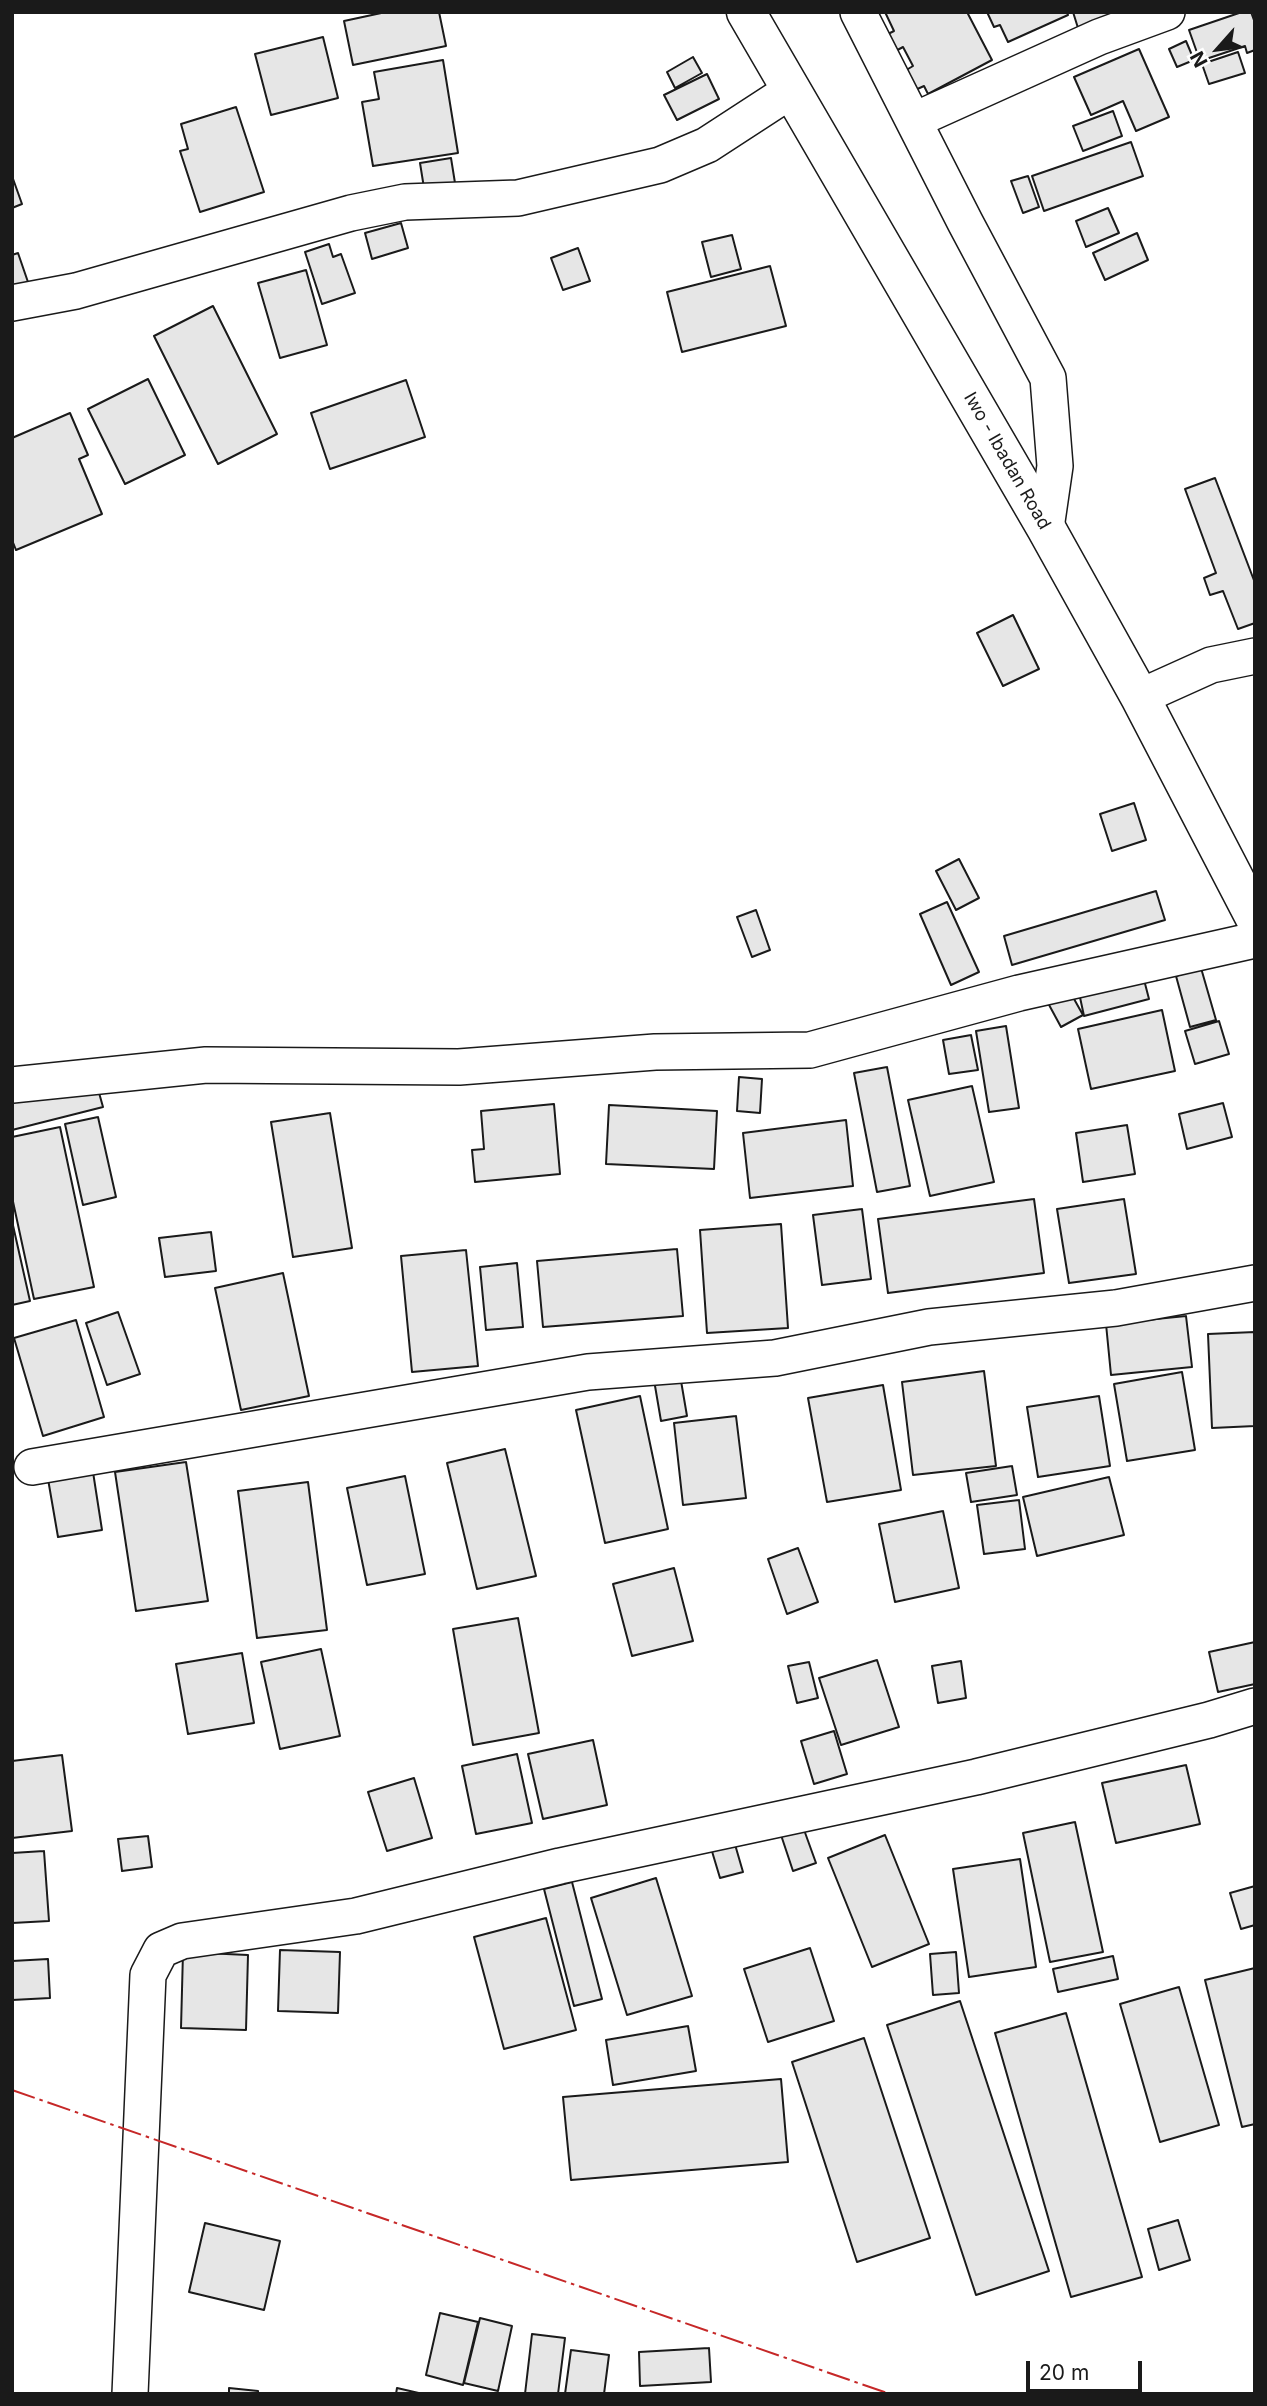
<!DOCTYPE html>
<style>
body{margin:0}
#map{position:relative;width:1267px;height:2406px;overflow:hidden;background:#fff;font-family:Inter,sans-serif}
canvas{display:block}
.frame{position:absolute;inset:0;border:14px solid #1a1a1a;pointer-events:none}
.north{position:absolute;left:1183px;top:14px;width:70px;height:70px;-webkit-text-stroke:5px #fff;paint-order:stroke;rotate:242deg;font-size:19px;font-weight:700;line-height:28px;text-align:center;color:#1a1a1a}
.north::after{content:'';display:block;margin:auto;width:24px;height:32px;background:#1a1a1a;clip-path:polygon(50% 0,100% 100%,50% 72%,0 100%)}
.scale{position:absolute;left:1026px;top:2361px;width:116px;height:32px;box-sizing:border-box;border:4px solid #1a1a1a;border-top:0;padding-left:9px;font-size:21px;line-height:24px;white-space:nowrap;color:#1a1a1a;-webkit-text-stroke:5px #fff;paint-order:stroke}
</style>
<div id="map">
<canvas width="1267" height="2406"></canvas>
<div class="frame"></div>
<div class="north">N</div>
<div class="scale">20 m</div>
</div>
<script>
const context = document.querySelector('canvas').getContext('2d');
context.lineJoin = 'round';
function fill(path, color) { context.fillStyle = color; context.fill(path, 'evenodd'); }
const toPath = rows => new Path2D(rows.map(r => 'M' + r).join(''));
function stroke(path, color, width, dash) { context.strokeStyle = color; context.lineWidth = width; context.lineCap = dash ? 'butt' : 'round'; context.setLineDash(dash || []); context.stroke(path); }
function write(font, color, halo, rows, align = 'center') {
  context.font = font + ' Inter,sans-serif'; context.lineWidth = 5; context.setLineDash([]); context.textBaseline = 'middle'; context.strokeStyle = halo; context.fillStyle = color; for (const [text, x, y, turn = 0] of rows) {
    context.save(); context.translate(x, y); context.rotate((+turn || 0) * Math.PI / 180); context.textAlign = isNaN(turn) ? turn : align; if (halo) context.strokeText(text, 0, 0); context.fillText(text, 0, 0); context.restore();
  }
}
const building = toPath([
 [386,12,439,12,446,46,353,65,344,21,386,12],
 [885,12,967,12,992,60,928,94,924,86,913,91,903,72,913,66,903,47,892,53,884,36,894,31,885,12],
 [987,12,1067,12,1068,15,1008,42,1000,25,994,27,987,12],
 [1073,12,1120,12,1078,28,1073,12],
 [1242,12,1251,12,1255,23,1255,50,1247,53,1245,46,1200,61,1189,30,1242,12],
 [323,37,338,98,271,115,255,54,323,37],
 [1186,41,1194,60,1177,67,1169,49,1186,41],
 [1139,49,1169,117,1136,131,1123,101,1091,115,1074,77,1139,49],
 [1238,52,1245,73,1209,84,1202,64,1238,52],
 [693,57,702,73,675,88,667,72,693,57],
 [443,60,458,153,373,166,362,102,379,99,374,72,443,60],
 [707,74,719,99,677,120,664,95,707,74],
 [236,107,264,192,200,212,180,151,188,149,181,124,236,107],
 [1113,111,1122,136,1083,151,1073,126,1113,111],
 [1131,142,1143,176,1044,211,1032,176,1131,142],
 [451,158,455,183,424,188,420,163,451,158],
 [12,176,22,204,12,208,12,176],
 [1028,176,1039,207,1023,213,1011,181,1028,176],
 [1108,208,1119,233,1086,247,1076,221,1108,208],
 [401,223,408,248,372,259,365,233,401,223],
 [1137,233,1148,260,1105,280,1093,253,1137,233],
 [732,235,741,269,711,277,702,242,732,235],
 [329,244,333,257,341,254,355,293,322,304,305,252,329,244],
 [578,248,590,281,563,290,551,258,578,248],
 [18,253,29,285,12,290,12,255,18,253],
 [770,266,786,326,682,352,667,292,770,266],
 [306,270,327,345,280,358,258,283,306,270],
 [213,306,277,434,218,464,154,336,213,306],
 [148,379,185,455,125,484,88,409,148,379],
 [406,380,425,437,330,469,311,413,406,380],
 [70,413,88,455,79,459,102,514,16,550,12,540,12,438,70,413],
 [1215,478,1255,583,1255,623,1238,629,1223,591,1210,595,1204,578,1216,573,1185,489,1215,478],
 [1013,615,1039,669,1003,686,977,633,1013,615],
 [1134,803,1146,840,1112,851,1100,814,1134,803],
 [959,859,979,898,956,910,936,871,959,859],
 [1156,891,1165,920,1012,965,1004,936,1156,891],
 [947,902,979,972,951,985,920,914,947,902],
 [756,910,770,950,752,957,737,917,756,910],
 [1201,968,1216,1020,1190,1027,1176,976,1201,968],
 [1142,972,1149,999,1084,1016,1078,988,1142,972],
 [1069,990,1083,1015,1061,1027,1048,1003,1069,990],
 [1162,1010,1175,1071,1091,1089,1078,1029,1162,1010],
 [1219,1021,1229,1054,1195,1064,1185,1031,1219,1021],
 [1006,1026,1019,1108,989,1112,976,1031,1006,1026],
 [971,1035,978,1070,949,1074,943,1040,971,1035],
 [887,1067,910,1186,877,1192,854,1073,887,1067],
 [739,1077,762,1079,760,1113,737,1111,739,1077],
 [96,1082,103,1107,12,1130,12,1102,96,1082],
 [972,1086,994,1182,930,1196,908,1100,972,1086],
 [1223,1103,1232,1137,1187,1149,1179,1114,1223,1103],
 [554,1104,560,1174,475,1182,472,1150,484,1149,481,1111,554,1104],
 [609,1105,717,1111,714,1169,606,1164,609,1105],
 [330,1113,352,1248,293,1257,271,1122,330,1113],
 [98,1117,116,1197,83,1205,65,1124,98,1117],
 [846,1120,853,1186,750,1198,743,1133,846,1120],
 [1127,1125,1135,1174,1083,1182,1076,1133,1127,1125],
 [60,1127,94,1287,34,1299,12,1197,12,1137,60,1127],
 [1034,1199,1044,1273,888,1293,878,1219,1034,1199],
 [1124,1199,1136,1274,1069,1283,1057,1209,1124,1199],
 [862,1209,871,1279,822,1285,813,1215,862,1209],
 [12,1221,30,1301,12,1305,12,1221],
 [781,1224,788,1328,707,1333,700,1230,781,1224],
 [211,1232,216,1271,165,1277,159,1238,211,1232],
 [677,1249,683,1316,543,1327,537,1261,677,1249],
 [466,1250,478,1366,412,1372,401,1256,466,1250],
 [517,1263,523,1327,486,1330,480,1267,517,1263],
 [283,1273,309,1396,241,1410,215,1288,283,1273],
 [118,1312,140,1374,107,1385,86,1323,118,1312],
 [1186,1316,1192,1367,1111,1375,1106,1324,1186,1316],
 [76,1320,104,1417,43,1436,14,1338,76,1320],
 [1255,1332,1255,1426,1212,1428,1208,1334,1255,1332],
 [984,1371,996,1466,913,1475,902,1382,984,1371],
 [1182,1372,1195,1450,1127,1461,1114,1384,1182,1372],
 [680,1375,687,1416,661,1421,654,1380,680,1375],
 [883,1385,901,1490,827,1502,808,1398,883,1385],
 [640,1396,668,1529,605,1543,576,1410,640,1396],
 [1099,1396,1110,1466,1038,1477,1027,1407,1099,1396],
 [736,1416,746,1498,683,1505,674,1423,736,1416],
 [505,1449,536,1576,477,1589,447,1463,505,1449],
 [186,1462,208,1601,136,1611,115,1472,186,1462],
 [1012,1466,1017,1495,971,1502,966,1473,1012,1466],
 [93,1472,102,1530,58,1537,48,1479,93,1472],
 [405,1476,425,1574,367,1585,347,1488,405,1476],
 [1109,1477,1124,1535,1037,1556,1023,1497,1109,1477],
 [308,1482,327,1630,257,1638,238,1491,308,1482],
 [1019,1500,1025,1549,984,1554,977,1505,1019,1500],
 [943,1511,959,1588,895,1602,879,1524,943,1511],
 [798,1548,818,1602,787,1614,768,1559,798,1548],
 [674,1568,693,1641,632,1656,613,1584,674,1568],
 [518,1618,539,1733,473,1745,453,1629,518,1618],
 [1255,1642,1255,1684,1218,1692,1209,1652,1255,1642],
 [321,1649,340,1736,280,1749,261,1662,321,1649],
 [242,1653,254,1723,188,1734,176,1664,242,1653],
 [877,1660,899,1727,841,1745,819,1678,877,1660],
 [961,1661,966,1698,938,1703,932,1666,961,1661],
 [809,1662,818,1698,797,1703,788,1666,809,1662],
 [834,1731,847,1774,814,1784,801,1741,834,1731],
 [593,1740,607,1805,543,1819,528,1754,593,1740],
 [517,1754,532,1823,476,1834,462,1766,517,1754],
 [62,1755,72,1831,12,1838,12,1761,62,1755],
 [1186,1765,1200,1824,1116,1843,1102,1783,1186,1765],
 [414,1778,432,1838,387,1851,368,1792,414,1778],
 [1075,1822,1103,1952,1050,1962,1023,1833,1075,1822],
 [803,1827,816,1863,793,1871,781,1835,803,1827],
 [885,1835,929,1944,872,1967,828,1858,885,1835],
 [148,1836,152,1867,122,1871,118,1839,148,1836],
 [734,1841,743,1872,720,1878,711,1848,734,1841],
 [44,1851,49,1921,12,1923,12,1853,44,1851],
 [1020,1859,1036,1967,969,1977,953,1869,1020,1859],
 [656,1878,692,1996,627,2015,591,1898,656,1878],
 [572,1882,602,1999,574,2006,544,1889,572,1882],
 [1255,1886,1255,1925,1241,1929,1230,1893,1255,1886],
 [546,1918,576,2030,504,2049,474,1937,546,1918],
 [810,1948,834,2021,768,2042,744,1969,810,1948],
 [280,1950,340,1952,338,2013,278,2011,280,1950],
 [183,1952,248,1955,246,2030,181,2028,183,1952],
 [956,1952,959,1993,933,1995,930,1954,956,1952],
 [1113,1956,1118,1979,1058,1992,1053,1969,1113,1956],
 [48,1959,50,1998,12,2000,12,1961,48,1959],
 [1255,1968,1255,2124,1242,2127,1205,1980,1255,1968],
 [1179,1987,1219,2125,1160,2142,1120,2004,1179,1987],
 [960,2001,1049,2271,976,2295,887,2025,960,2001],
 [1066,2013,1142,2277,1071,2297,995,2033,1066,2013],
 [688,2026,696,2071,613,2085,606,2040,688,2026],
 [864,2038,930,2238,857,2262,792,2062,864,2038],
 [781,2079,788,2162,571,2180,563,2097,781,2079],
 [1178,2220,1190,2260,1159,2270,1148,2229,1178,2220],
 [205,2223,280,2241,264,2310,189,2292,205,2223],
 [440,2313,478,2322,463,2385,426,2375,440,2313],
 [480,2318,512,2326,498,2391,464,2383,480,2318],
 [532,2334,565,2338,558,2394,525,2394,532,2334],
 [709,2348,711,2382,640,2386,639,2352,709,2348],
 [571,2350,609,2355,604,2394,565,2394,571,2350],
 [229,2388,258,2391,258,2394,229,2394,229,2388],
 [397,2388,423,2394,396,2394,397,2388]
]);
fill(building, '#e6e6e6');
stroke(building, '#1a1a1a', 2);
const street = toPath([
 [858,12,965,222,1048,378,1055,466,1046,528],
 [915,120,1099,37,1167,12],
 [12,303,76,291,351,213,405,202,518,198,660,165,707,145,790,91],
 [1140,697,1211,665,1255,656],
 [12,1085,206,1065,459,1067,655,1052,810,1050,1019,993,1255,940],
 [32,1467,588,1372,775,1358,929,1327,1116,1308,1255,1283],
 [130,2394,148,1975,161,1950,182,1941,356,1916,560,1866,976,1777,1209,1720,1255,1706]
]);
const primary = toPath([
 [746,12,1046,528,1140,697,1255,918]
]);
stroke(street, '#1a1a1a', 38);
stroke(primary, '#1a1a1a', 41);
stroke(street, '#fff', 35);
stroke(primary, '#fff', 38);
stroke(toPath([
 [12,2090,890,2394]
]), '#c62828', 2, [24, 5, 3.5, 5]);
write('18px', '#1a1a1a', '#fff', [
 ["Iwo - Ibadan Road",1007,461,60]
]);
</script>
